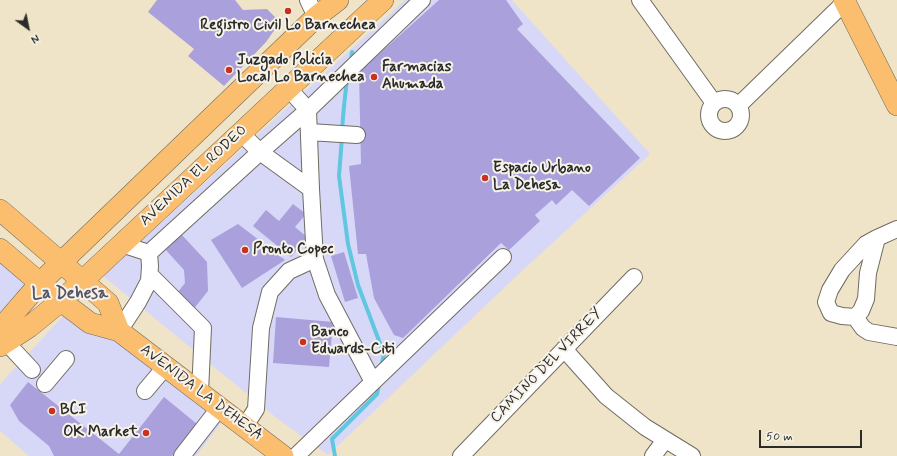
<!DOCTYPE html>
<meta charset="utf-8">
<style>
body{margin:0}
#map{position:relative;width:897px;height:456px;overflow:hidden;background:#f0e4c8;font-family:Mynerve,sans-serif}
canvas{display:block}
.north{position:absolute;left:8px;top:8px;width:40px;height:40px;-webkit-text-stroke:3px #f7f3e8;paint-order:stroke;rotate:147deg;font-size:11px;font-weight:700;line-height:16px;text-align:center;color:#2b2b2b}
.north::after{content:'';display:block;margin:auto;width:14px;height:18px;background:#2b2b2b;clip-path:polygon(50% 0,100% 100%,50% 72%,0 100%)}
.scale{position:absolute;left:759px;top:430px;width:103px;height:18px;box-sizing:border-box;border:2px solid #2b2b2b;border-top:0;padding-left:5px;font-size:12px;line-height:14px;white-space:nowrap;color:#2b2b2b;-webkit-text-stroke:3px #f7f3e8;paint-order:stroke}
</style>
<div id="map">
<canvas width="897" height="456"></canvas>
<div class="north">N</div>
<div class="scale">50 m</div>
</div>
<script>
const context = document.querySelector('canvas').getContext('2d');
context.lineJoin = 'round';
function fill(path, color) { context.fillStyle = color; context.fill(path, 'evenodd'); }
const toPath = rows => new Path2D(rows.map(r => 'M' + r).join(''));
function stroke(path, color, width, dash) { context.strokeStyle = color; context.lineWidth = width; context.lineCap = dash ? 'butt' : 'round'; context.setLineDash(dash || []); context.stroke(path); }
function write(font, color, halo, rows, align = 'center') {
  context.font = font + ' Mynerve,sans-serif'; context.lineWidth = 4; context.setLineDash([]); context.textBaseline = 'middle'; context.strokeStyle = halo; context.fillStyle = color; for (const [text, x, y, turn = 0] of rows) {
    context.save(); context.translate(x, y); context.rotate((+turn || 0) * Math.PI / 180); context.textAlign = isNaN(turn) ? turn : align; if (halo) context.strokeText(text, 0, 0); context.fillText(text, 0, 0); context.restore();
  }
}
fill(toPath([
 [405,0,512,0,650,154,524,269,328,455,279,420,103,276],
 [0,253,45,289,0,328],
 [66,313,100,322,222,422,196,456,29,456,0,431,0,384]
]), '#d7d7f8');
stroke(toPath([
 [351,61,352,52],
 [342,130,344,106,347,79],
 [342,137,339,176,348,244,358,285,384,354,381,367],
 [335,456,332,439,377,394,379,384]
]), '#61c6df', 4);
fill(toPath([
 [157,0,235,0,243,10,267,9,280,22,266,42,224,86,188,56,194,49,148,12],
 [439,0,506,0,523,24,517,29,640,158,589,206,572,190,556,205,552,200,535,215,540,221,509,250,501,243,403,338,394,335,374,298,366,254,358,254,349,166,361,164,359,72],
 [293,204,306,214,295,227,307,237,291,257,253,226,266,210,279,221],
 [238,224,285,260,242,288,211,240],
 [181,234,207,262,208,291,192,311,174,297,185,283,184,270,165,249],
 [344,252,358,298,345,302,331,256],
 [276,317,333,322,329,367,273,363],
 [28,382,119,454,164,397,197,424,172,456,54,456,49,446,19,421,10,405]
]), '#a9a0dc');
const minor = toPath([
 [308,0,316,17],
 [640,0,714,103],
 [288,88,308,110,311,189,315,259,327,295,373,382],
 '709 115a16 16 0 1 1 32 0a16 16 0 1 1-32 0Z',
 [739,105,845,2],
 [309,132,357,135],
 [241,133,260,152,311,189],
 [877,238,868,273,866,299,861,311,855,317,842,316,831,313,826,302,830,290,842,270,866,244,877,238,897,229],
 [149,253,260,152,308,110,422,0],
 [150,275,203,328,200,392],
 [855,317,863,328,869,332,897,337],
 [119,331,138,302,149,281,150,266,149,253,121,244],
 [6,342,32,370],
 [564,349,606,396,645,427,692,456],
 [45,384,66,359],
 [145,391,166,366],
 [245,426,256,409,261,328,270,292,289,271,315,259],
 [182,456,220,407],
 [296,456,503,257],
 [461,456,634,277],
 [653,456,665,440]
]);
const major = toPath([
 [844,0,897,105],
 [0,210,108,303,119,331],
 [0,249,61,301,90,323,119,331,283,456],
 [0,332,8,320,40,283,72,252,316,17,338,0],
 [0,346,29,327,61,301,383,0]
]);
stroke(minor, '#706c62', 18);
stroke(major, '#706c62', 22);
stroke(minor, '#fff', 16);
stroke(major, '#fbbd6e', 21);
for (const [x, y, r, color] of [
 [288,11,4,"#c8321e"],
 [229,70,4,"#c8321e"],
 [374,77,4,"#c8321e"],
 [485,178,4,"#c8321e"],
 [245,250,4,"#c8321e"],
 [303,342,4,"#c8321e"],
 [52,411,4,"#c8321e"],
 [146,433,4,"#c8321e"]
]) { const dot = new Path2D(); dot.arc(x, y, r, 0, 2 * Math.PI); context.fillStyle = color; context.fill(dot); stroke(dot, '#f7f3e8', 1.5); }
write('bold 15px', '#2b2b2b', '#f7f3e8', [
 ["Registro Civil Lo Barnechea",288,26,"center"],
 ["Juzgado Policía",237,61],
 ["Local Lo Barnechea",237,78],
 ["Farmacias",382,68],
 ["Ahumada",382,85],
 ["Espacio Urbano",493,169],
 ["La Dehesa",493,186],
 ["Pronto Copec",253,250],
 ["Banco",311,333],
 ["Edwards-Citi",311,350],
 ["BCI",60,411],
 ["OK Market",138,433,"right"]
], 'left');
write('15px', '#2b2b2b', '#f7f3e8', [
 ["AVENIDA EL RODEO",194,176,-43],
 ["CAMINO DEL VIRREY",547,366,-46],
 ["AVENIDA LA DEHESA",201,393,37]
]);
write('bold 17px', '#575469', '#f7f3e8', [
 ["La Dehesa",70,294]
]);
</script>
